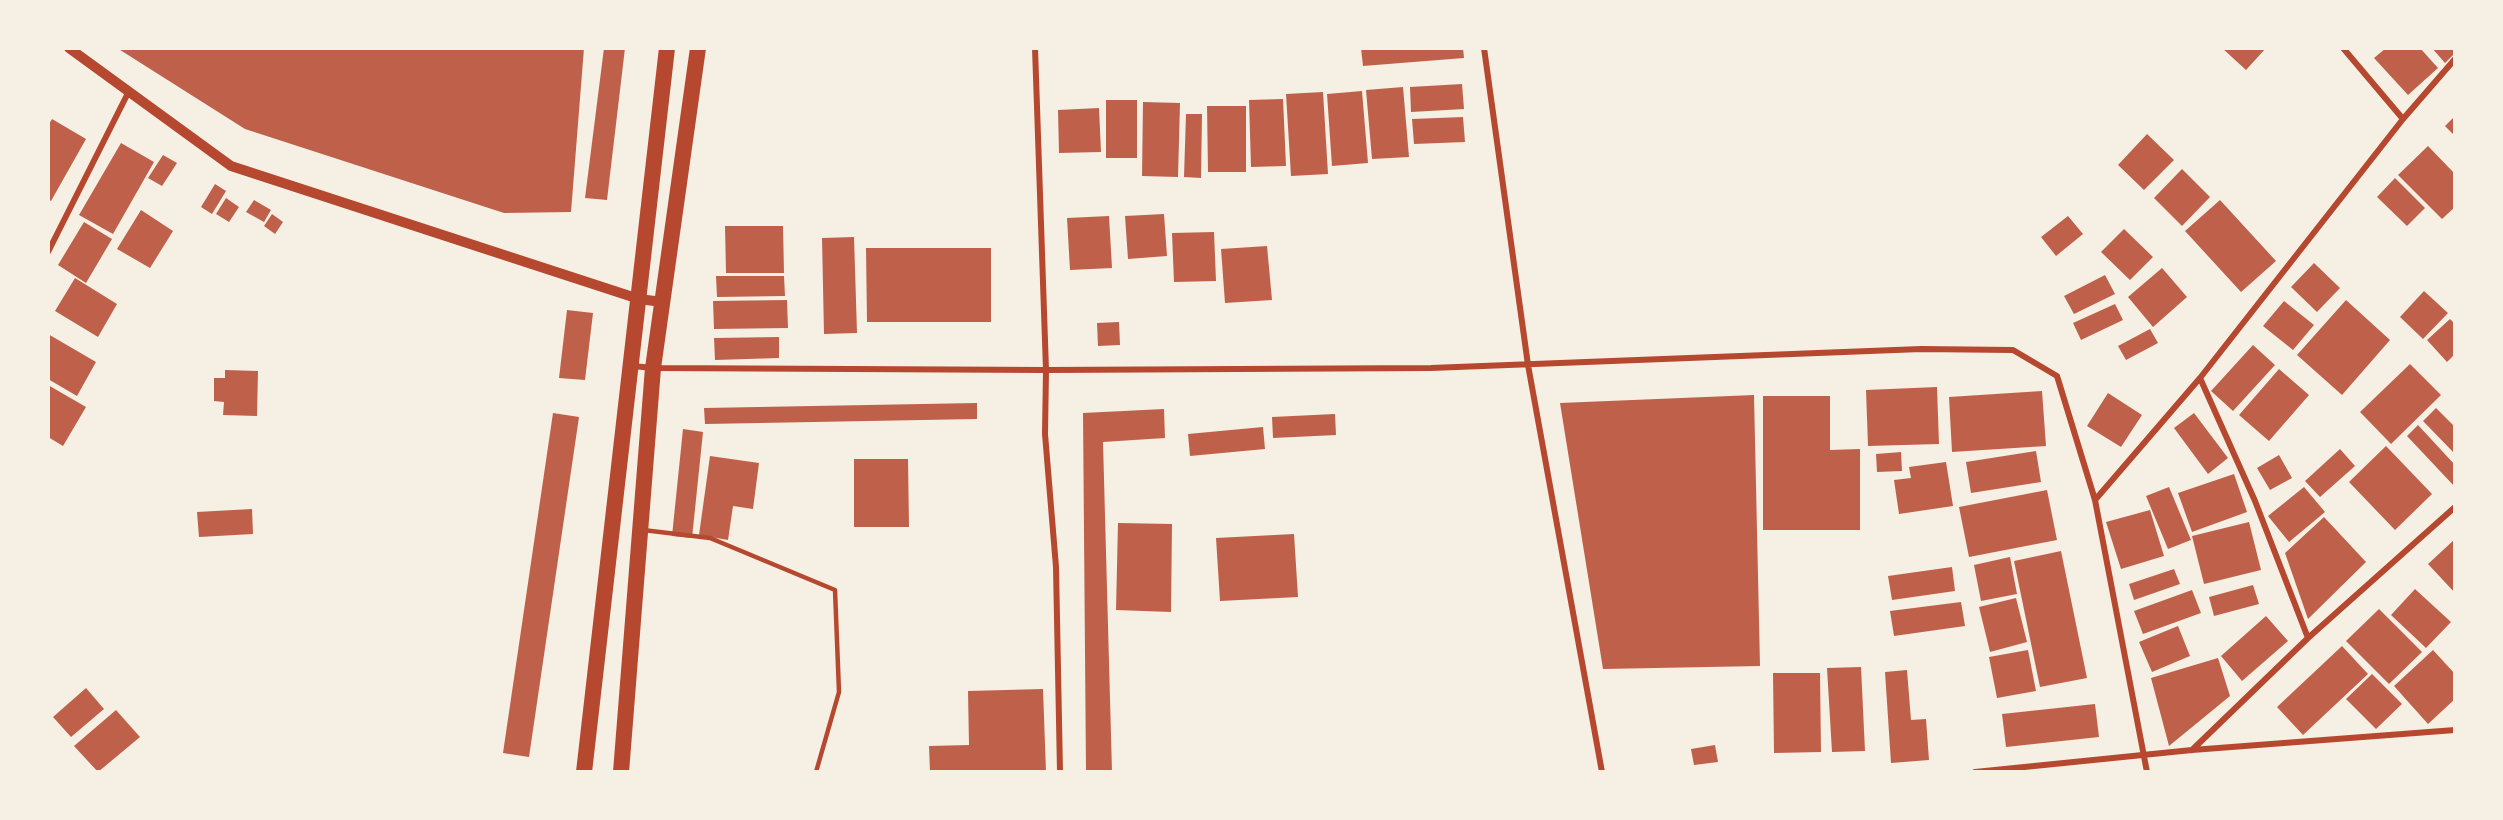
<!DOCTYPE html>
<style>
body{margin:0}
#map{position:relative;width:2503px;height:820px;overflow:hidden;background:#f6efe4;font-family:"Times New Roman",serif}
canvas{display:block}
.frame{position:absolute;inset:0;border:50px solid #f6efe4;pointer-events:none}
</style>
<div id="map">
<canvas width="2503" height="820"></canvas>
<div class="frame"></div>
</div>
<script>
const context = document.querySelector('canvas').getContext('2d');
context.lineJoin = 'round';
function fill(path, color) { context.fillStyle = color; context.fill(path, 'evenodd'); }
const toPath = rows => new Path2D(rows.map(r => 'M' + r).join(''));
function stroke(path, color, width, dash) { context.strokeStyle = color; context.lineWidth = width; context.lineCap = dash ? 'butt' : 'round'; context.setLineDash(dash || []); context.stroke(path); }
fill(toPath([
 [117,48,584,48,571,212,504,213,245,129],
 [604,48,625,48,607,200,585,198],
 [1361,48,1463,48,1464,58,1363,66],
 [2222,48,2266,48,2246,70],
 [2386,48,2420,48,2438,68,2408,95,2374,58],
 [2432,48,2455,48,2455,53,2445,63],
 [1462,84,1464,109,1411,112,1410,87],
 [1403,87,1409,157,1372,159,1366,90],
 [1362,91,1368,163,1332,166,1327,94],
 [1323,92,1328,174,1291,176,1286,94],
 [1283,99,1286,166,1251,167,1249,100],
 [1106,100,1137,100,1137,158,1106,158],
 [1143,102,1180,103,1178,177,1142,176],
 [1207,106,1246,106,1246,172,1208,172],
 [1099,108,1101,152,1059,153,1058,110],
 [1186,114,1202,114,1201,178,1184,177],
 [2455,116,2455,136,2445,126],
 [1463,117,1465,142,1414,144,1412,119],
 [52,119,86,139,51,201,48,199,48,126],
 [2147,134,2174,160,2144,190,2118,165],
 [121,143,154,162,113,234,79,215],
 [2428,146,2455,174,2455,207,2442,219,2398,175],
 [163,155,177,163,162,186,148,178],
 [2182,169,2210,197,2182,226,2154,198],
 [2395,178,2425,208,2407,226,2377,197],
 [215,184,226,191,212,214,201,207],
 [226,198,239,207,229,222,216,214],
 [254,200,271,210,264,222,246,212],
 [2220,200,2276,261,2241,292,2185,231],
 [141,210,173,231,150,268,117,249],
 [272,214,283,222,275,234,264,226],
 [1164,214,1167,256,1128,259,1125,216],
 [1109,216,1112,268,1070,270,1067,218],
 [2068,216,2083,234,2056,256,2041,237],
 [84,222,112,239,86,283,58,265],
 [725,226,783,226,784,273,726,273],
 [2124,229,2153,257,2130,280,2101,252],
 [1214,232,1216,281,1174,282,1172,233],
 [854,237,857,333,824,334,822,238],
 [1267,246,1272,300,1225,303,1221,249],
 [866,248,991,248,991,322,867,322],
 [2314,263,2340,288,2317,312,2291,287],
 [2162,268,2187,297,2153,327,2128,297],
 [2105,275,2115,294,2074,314,2064,296],
 [716,276,784,276,785,296,717,297],
 [75,278,117,304,98,337,55,311],
 [2424,291,2448,313,2423,339,2400,317],
 [787,300,788,328,714,329,713,301],
 [2346,300,2390,340,2342,395,2297,355],
 [2284,301,2314,325,2293,350,2263,326],
 [2115,304,2123,320,2081,340,2073,323],
 [567,310,593,313,585,380,559,378],
 [2450,319,2455,324,2455,354,2447,362,2427,340],
 [1119,322,1120,345,1098,346,1097,323],
 [2150,329,2158,343,2126,360,2118,346],
 [48,334,96,362,77,396,48,379],
 [779,337,779,358,715,360,714,338],
 [2253,345,2275,365,2233,411,2211,391],
 [2410,364,2441,395,2391,444,2360,412],
 [2279,369,2309,395,2269,441,2239,415],
 [225,370,258,371,257,416,223,415,224,402,214,401,214,378,225,378],
 [48,385,86,407,63,446,48,437],
 [1937,387,1939,444,1868,446,1866,390],
 [2042,391,2046,446,1952,452,1949,397],
 [2108,393,2142,415,2121,447,2087,426],
 [1754,395,1760,666,1603,669,1560,403],
 [1763,396,1830,396,1830,450,1860,449,1860,530,1763,530],
 [977,403,977,419,705,424,704,408],
 [2436,408,2455,427,2455,454,2423,421],
 [1164,409,1165,438,1103,442,1112,772,1086,772,1083,413],
 [553,413,579,417,529,757,503,753],
 [2194,413,2228,458,2208,474,2174,428],
 [1335,414,1336,435,1273,438,1272,417],
 [2418,425,2455,465,2455,487,2407,436],
 [1263,427,1265,449,1190,456,1188,434],
 [683,429,703,432,692,538,672,536],
 [2386,446,2432,494,2395,530,2349,482],
 [2340,449,2355,466,2320,497,2305,481],
 [2036,451,2041,482,1971,493,1966,462],
 [1901,452,1902,471,1877,472,1876,454],
 [2279,455,2292,478,2270,490,2257,468],
 [710,456,759,463,753,509,733,506,728,540,699,535],
 [854,459,908,459,909,527,854,527],
 [1946,462,1953,506,1899,514,1894,480,1911,478,1909,467],
 [2234,474,2247,512,2192,532,2178,493],
 [2169,487,2191,540,2168,549,2146,496],
 [2304,487,2325,512,2289,542,2268,516],
 [2047,490,2057,540,1969,557,1959,507],
 [252,509,253,534,199,537,197,512],
 [2150,510,2164,556,2121,569,2106,522],
 [2324,517,2366,562,2308,619,2285,553],
 [2249,522,2261,570,2204,584,2192,536],
 [1118,523,1172,524,1171,612,1116,610],
 [1294,534,1298,597,1220,601,1216,538],
 [2455,539,2455,593,2428,564],
 [2061,551,2087,678,2040,687,2014,561],
 [2010,557,2017,594,1981,601,1974,565],
 [1952,567,1955,591,1892,600,1888,576],
 [2174,569,2180,584,2134,600,2129,584],
 [2253,585,2259,604,2214,616,2209,597],
 [2415,589,2451,622,2426,648,2391,615],
 [2192,590,2201,613,2143,634,2134,611],
 [2016,598,2027,642,1990,652,1979,607],
 [1961,602,1965,626,1894,636,1890,611],
 [2379,609,2422,652,2389,684,2346,641],
 [2266,616,2288,641,2242,681,2221,656],
 [2178,626,2190,656,2152,672,2139,642],
 [2342,646,2368,674,2303,735,2277,707],
 [2028,650,2036,691,1997,698,1989,657],
 [2433,650,2455,674,2455,699,2428,724,2394,686],
 [2218,658,2230,696,2169,746,2151,678],
 [1861,667,1865,751,1832,752,1827,668],
 [1907,670,1911,720,1926,719,1929,760,1891,763,1885,672],
 [1773,673,1820,673,1821,752,1774,753],
 [2372,674,2402,704,2376,729,2346,699],
 [86,688,104,709,71,737,53,717],
 [1043,689,1046,772,930,772,929,746,969,745,968,691],
 [2095,704,2099,737,2006,747,2002,714],
 [116,710,140,737,98,772,74,746],
 [1715,745,1718,762,1694,765,1691,749]
]), '#bf614a');
stroke(toPath([
 [643,530,710,538,835,590,839,692,816,772]
]), '#b5482f', 4.5);
stroke(toPath([
 [1035,48,1046,370,1045,434,1056,567,1060,772],
 [1484,48,1528,365,1602,772],
 [2343,48,2403,119],
 [48,252,129,91],
 [633,366,653,368,1046,370,1431,368,1921,349,2013,350,2057,376,2095,500,2147,772],
 [2200,378,2255,501,2308,638],
 [2095,500,2200,378,2403,119,2455,59],
 [2192,750,2308,638,2455,507],
 [1975,772,2192,750,2455,730]
]), '#b5482f', 6);
stroke(toPath([
 [69,48,231,166,639,299,662,302]
]), '#b5482f', 10);
stroke(toPath([
 [584,772,667,48],
 [621,772,653,368,698,48]
]), '#b5482f', 16);
</script>
